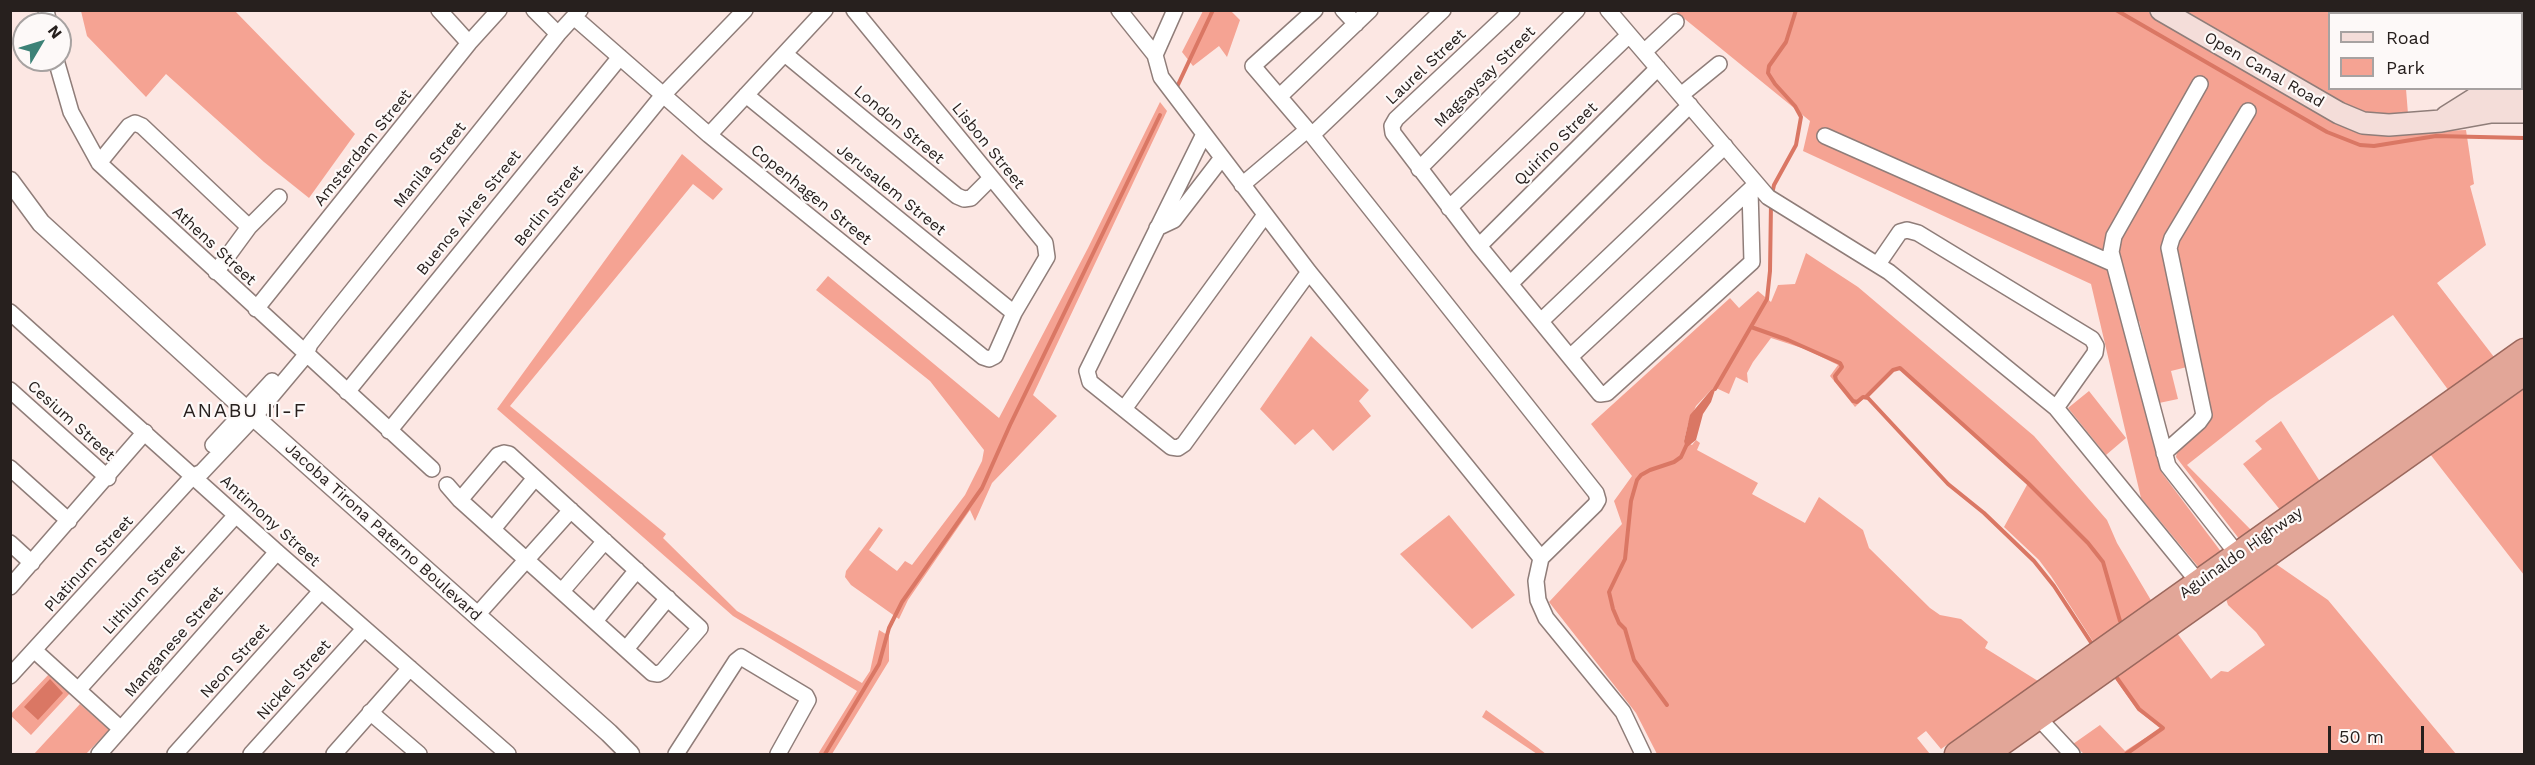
<!DOCTYPE html>
<style>
body{margin:0}
#map{position:relative;width:2535px;height:765px;overflow:hidden;background:#fce7e3;font-family:"Work Sans",sans-serif}
canvas{display:block}
.frame{position:absolute;inset:0;border:12px solid #27201e;pointer-events:none}
.legend{position:absolute;left:2328px;top:12px;width:195px;height:78px;box-sizing:border-box;background:#fdf9f8;border:2px solid #a7a2a1;margin:0;padding:8px 10px;list-style:none;font-size:18px;color:#27201e}
.legend li{display:flex;align-items:center;gap:12px;height:30px}
.legend b{width:30px;border:2px solid #a7a2a1}
.north{position:absolute;left:12px;top:12px;width:60px;height:60px;box-sizing:border-box;background:#fdf9f8;border:2px solid #a7a2a1;border-radius:50%;rotate:52deg;font-size:16px;font-weight:700;line-height:24px;text-align:center;color:#27201e}
.north::after{content:'';display:block;margin:auto;width:21px;height:27px;background:#3d8277;clip-path:polygon(50% 0,100% 100%,50% 72%,0 100%)}
.scale{position:absolute;left:2328px;top:726px;width:96px;height:27px;box-sizing:border-box;border:3px solid #27201e;border-top:0;padding-left:8px;font-size:18px;line-height:21px;white-space:nowrap;color:#27201e;-webkit-text-stroke:4px #fdf9f8;paint-order:stroke}
</style>
<div id="map">
<canvas width="2535" height="765"></canvas>
<div class="frame"></div>
<ul class="legend">
<li><b style="height:8px;background:#f4ddd9"></b>Road</li>
<li><b style="height:16px;background:#f5a393"></b>Park</li>
</ul>
<div class="north">N</div>
<div class="scale">50 m</div>
</div>
<script>
const context = document.querySelector('canvas').getContext('2d');
context.lineJoin = 'round';
function fill(path, color) { context.fillStyle = color; context.fill(path, 'evenodd'); }
const toPath = rows => new Path2D(rows.map(r => 'M' + r).join(''));
function stroke(path, color, width, dash) { context.strokeStyle = color; context.lineWidth = width; context.lineCap = dash ? 'butt' : 'round'; context.setLineDash(dash || []); context.stroke(path); }
function write(font, color, halo, rows, align = 'center') {
  context.font = font + ' "Work Sans",sans-serif'; context.lineWidth = 4.5; context.setLineDash([]); context.textBaseline = 'middle'; context.strokeStyle = halo; context.fillStyle = color; for (const [text, x, y, turn = 0] of rows) {
    context.save(); context.translate(x, y); context.rotate((+turn || 0) * Math.PI / 180); context.textAlign = isNaN(turn) ? turn : align; if (halo) context.strokeText(text, 0, 0); context.fillText(text, 0, 0); context.restore();
  }
}
fill(toPath([
 [81,11,235,11,355,134,309,198,264,162,166,74,146,97,87,36],
 [1203,11,1231,11,1240,20,1227,57,1219,46,1193,66,1182,52],
 [1675,11,2147,11,2291,94,2392,133,2466,130,2474,184,2470,186,2486,245,2437,283,2494,357,2449,391,2393,315,2268,401,2187,465,2252,531,2240,540,2176,457,2177,452,2204,427,2191,366,2171,371,2178,399,2159,403,2139,321,2124,325,2162,473,2222,553,2200,569,2141,498,2091,284,1803,151,1810,121],
 [2180,11,2369,11,2371,13,2330,14,2330,88,2406,89,2408,114,2384,118,2362,115],
 [1160,102,1167,111,1033,395,1057,416,992,483,975,521,970,510,908,600,899,619,851,585,845,577,846,571,879,527,883,530,869,550,897,571,905,561,912,565,965,495,982,461,984,450,930,381,816,290,828,276,999,418,1088,248],
 [682,154,723,189,713,200,693,184,510,406,666,534,663,538,737,611,862,683,870,671,879,630,889,636,889,661,832,754,818,754,857,691,733,616,497,409],
 [1806,253,1858,287,2034,436,2107,520,2117,543,2152,602,2094,643,2051,576,2039,560,2004,527,2028,483,1900,369,1893,370,1855,407,1830,376,1838,365,1805,349,1771,338,1753,362,1747,373,1748,383,1736,377,1729,394,1716,388,1711,390,1696,406,1688,424,1684,441,1692,445,1696,440,1700,443,1697,450,1758,483,1752,494,1805,523,1819,497,1863,530,1869,548,1930,608,1940,615,1961,619,1988,642,1985,648,2038,681,1941,749,1926,731,1917,738,1930,754,1657,754,1636,713,1549,602,1622,524,1614,501,1632,476,1591,424,1730,298,1739,308,1758,291,1771,302,1778,285,1795,284],
 [1311,336,1369,390,1359,401,1371,416,1333,451,1313,429,1295,445,1260,409],
 [2523,390,2524,392,2524,575,2430,454],
 [2089,391,2126,438,2106,455,2068,408],
 [2281,421,2321,483,2281,511,2243,464,2262,449,2255,441],
 [1449,515,1515,595,1472,629,1400,554],
 [2276,564,2328,600,2456,754,2084,754,2073,744,2100,725,2125,751,2161,728,2138,711,2114,677,2177,633,2211,679,2221,671,2228,672,2265,645,2256,632,2228,605,2226,599],
 [50,673,71,692,31,735,10,715],
 [80,704,109,730,86,754,34,754],
 [1486,710,1537,747,1546,754,1537,754,1482,717]
]), '#f5a393');
fill(toPath([
 [1716,387,1711,402,1703,414,1696,440,1686,448,1684,441,1690,415,1711,390],
 [50,679,63,693,38,720,24,707]
]), '#da7764');
stroke(toPath([
 [2116,10,2327,132,2360,145,2374,146,2436,136,2524,138],
 [1176,89,1213,10],
 [1772,194,1774,185,1796,145,1801,117,1795,106,1775,84,1768,73,1769,66,1786,42,1796,10],
 [1751,327,1788,340,1840,363,1842,367,1835,376,1836,380,1853,401,1857,402,1863,397,1868,398,1948,484,1984,513,2034,561,2054,586,2092,644],
 [1715,389,1767,299,1770,271,1771,204],
 [1866,397,1893,370,1900,368,2028,483,2088,543,2103,562,2120,621],
 [2117,678,2139,709,2163,728,2126,754],
 [1667,705,1634,660,1625,629,1619,623,1613,609,1609,592,1625,559,1631,501,1637,480,1641,475,1650,470,1674,462,1681,457,1687,444],
 [825,754,879,664,889,628,902,602,982,488,1010,425,1160,115]
]), '#da7764', 4);
const minor = toPath([
 [46,10,49,24],
 [439,10,469,43],
 [534,10,558,34],
 [1119,10,1155,55],
 [1175,10,1155,55,1161,77,1309,272,1541,558],
 [1315,10,1253,66,1312,135,1596,493,1598,500,1595,505,1541,558,1536,581,1538,600,1546,618,1623,712,1643,754],
 [1343,10,1356,24],
 [1512,10,1396,119,1392,126,1393,133,1479,246,1600,394,1607,393,1752,262,1750,190],
 [1608,10,1768,197,1889,272,2056,408,2204,589],
 [2471,10,2476,14],
 [2495,14,2498,10],
 [574,17,709,135,983,357,989,359,995,356,1014,313,1047,257,1045,243,854,10],
 [1644,52,1676,22],
 [785,54,957,196,964,199,971,198,991,178],
 [56,60,71,112,99,163,432,469],
 [2200,84,2114,236,2111,252,2168,466,2238,555],
 [746,95,1014,313],
 [1681,95,1719,64],
 [1280,96,1370,10],
 [709,135,825,10],
 [1312,135,1443,10],
 [1203,136,1087,371,1090,382,1171,447,1178,448,1184,444,1309,272],
 [1825,136,2114,264],
 [99,163,129,126,135,123,142,126,249,227,216,272],
 [1419,169,1577,10],
 [1242,185,1307,130],
 [1449,208,1629,35],
 [249,227,279,197],
 [1157,228,1174,220,1221,159],
 [1479,246,1658,68],
 [1878,264,1900,232,1907,230,1918,233,2092,339,2096,346,2095,353,2056,408],
 [1510,284,1690,105],
 [256,309,469,43,499,10],
 [10,312,277,552,508,754],
 [1541,321,1725,146],
 [1570,357,1754,186],
 [10,390,108,478],
 [347,392,620,57],
 [1124,409,1265,215],
 [389,431,663,95,745,10],
 [213,445,272,381],
 [2164,453,2199,422,2204,415,2169,248,2172,238,2248,111],
 [10,468,69,521],
 [447,485,460,500,652,673,658,674,663,671,700,628,509,454,504,453,498,455,460,500],
 [493,529,535,478],
 [10,543,32,563],
 [10,587,145,432],
 [562,591,605,541],
 [477,615,571,510],
 [595,621,637,570],
 [626,649,668,598],
 [34,650,121,729],
 [10,676,193,476,202,472,254,417,306,355,310,344,332,316,558,34,580,10],
 [78,690,236,515],
 [370,712,419,754],
 [2033,712,2072,754],
 [99,754,277,552],
 [175,754,321,591],
 [251,754,364,629],
 [334,754,410,668],
 [676,754,736,661,741,657,806,696,808,700,778,754]
]);
const tertiary = toPath([
 [10,181,41,223,245,409,609,733,630,754]
]);
const secondary = toPath([
 [2161,10,2339,113,2363,123,2389,125,2441,121,2491,112,2524,112],
 [2477,96,2524,95],
 [2446,117,2492,88]
]);
const trunk = toPath([
 [1957,754,2524,351],
 [1986,754,2524,373]
]);
stroke(minor, '#8f7d79', 18);
stroke(tertiary, '#8f7d79', 21);
stroke(secondary, '#8f7d79', 24);
stroke(trunk, '#9b685d', 27);
stroke(minor, '#fff', 15);
stroke(tertiary, '#fff', 18);
stroke(secondary, '#f4ddd9', 21);
stroke(trunk, '#e2a698', 24);
write('16px', '#27201e', '#fdf9f8', [
 ["Laurel Street",1426,67,-43],
 ["Open Canal Road",2264,70,30],
 ["Magsaysay Street",1485,77,-45],
 ["London Street",899,125,40],
 ["Quirino Street",1556,144,-45],
 ["Lisbon Street",988,146,51],
 ["Amsterdam Street",363,148,-51],
 ["Manila Street",430,165,-51],
 ["Jerusalem Street",891,190,39],
 ["Copenhagen Street",811,195,39],
 ["Berlin Street",549,206,-51],
 ["Buenos Aires Street",469,213,-51],
 ["Athens Street",214,246,43],
 ["Cesium Street",71,421,42],
 ["Antimony Street",270,521,42],
 ["Jacoba Tirona Paterno Boulevard",383,532,42],
 ["Aguinaldo Highway",2241,553,-35],
 ["Platinum Street",89,564,-48],
 ["Lithium Street",144,590,-48],
 ["Manganese Street",174,642,-49],
 ["Neon Street",235,661,-48],
 ["Nickel Street",294,680,-48]
]);
context.letterSpacing = '1.5px';
write('20px', '#27201e', '#fdf9f8', [
 ["ANABU II-F",245,411]
]);
context.letterSpacing = '0px';
</script>
